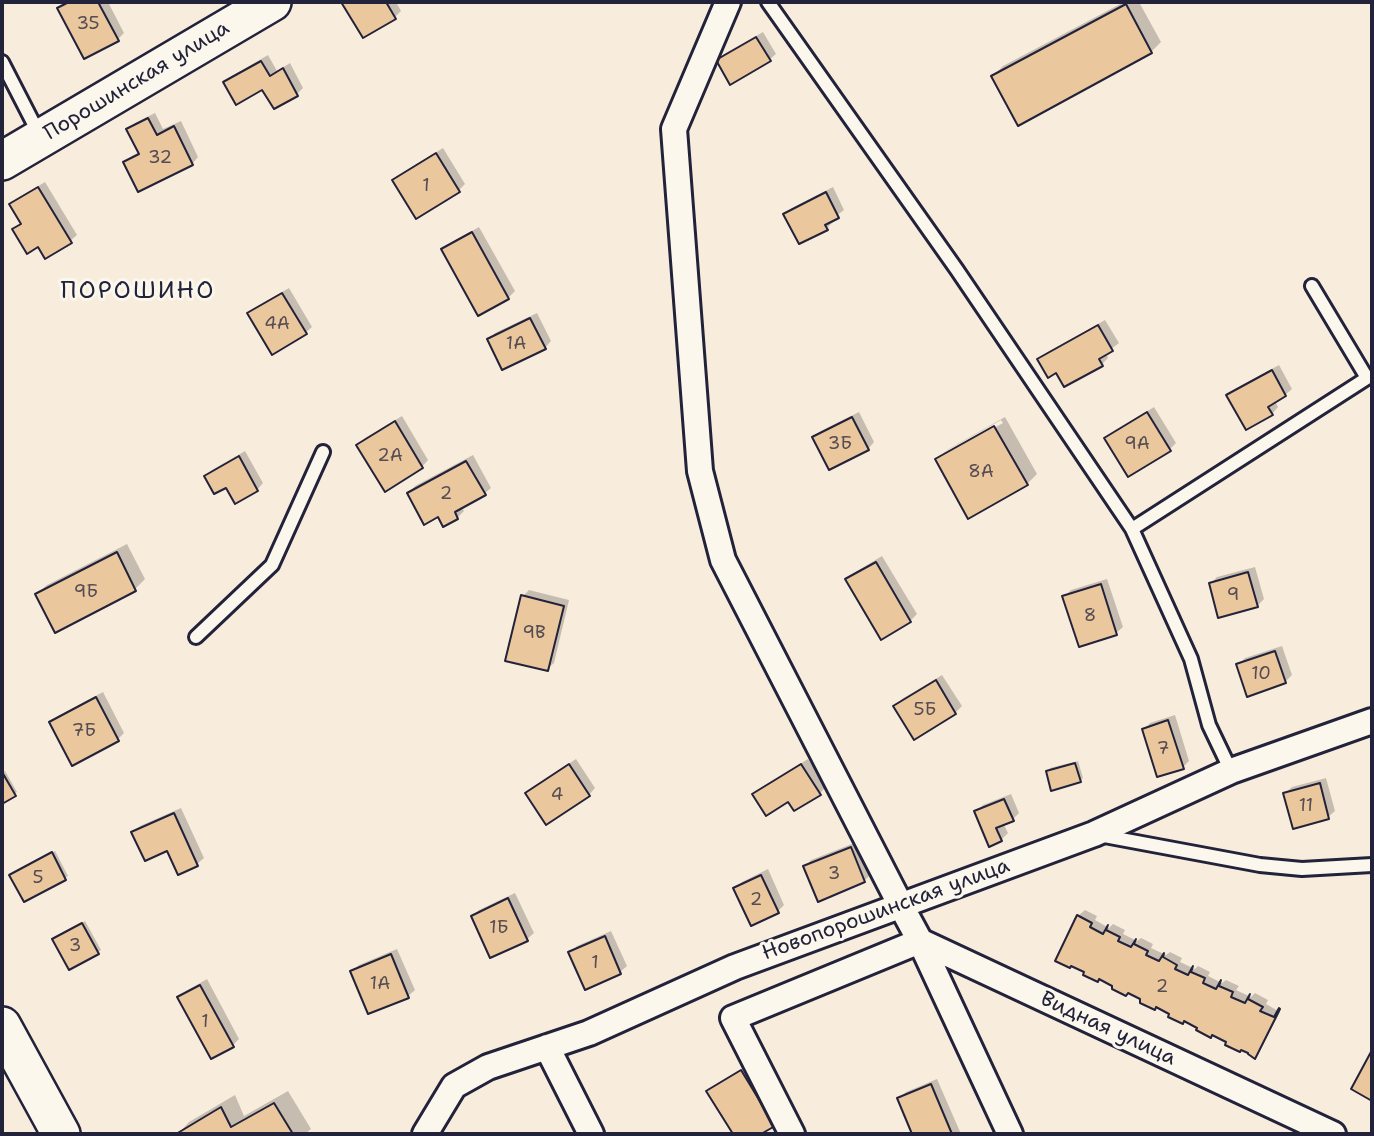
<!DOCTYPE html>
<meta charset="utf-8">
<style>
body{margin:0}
#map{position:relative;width:1374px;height:1136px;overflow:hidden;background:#f8eddc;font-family:"Shantell Sans",sans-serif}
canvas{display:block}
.frame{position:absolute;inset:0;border:4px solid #22223b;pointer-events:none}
</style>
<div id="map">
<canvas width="1374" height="1136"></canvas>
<div class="frame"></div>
</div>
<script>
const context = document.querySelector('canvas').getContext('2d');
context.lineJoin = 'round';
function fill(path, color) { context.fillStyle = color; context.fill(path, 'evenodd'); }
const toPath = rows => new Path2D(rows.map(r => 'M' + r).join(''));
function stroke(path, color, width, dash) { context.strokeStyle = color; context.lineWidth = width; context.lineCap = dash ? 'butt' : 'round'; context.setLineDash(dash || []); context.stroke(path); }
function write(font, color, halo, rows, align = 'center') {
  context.font = font + ' "Shantell Sans",sans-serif'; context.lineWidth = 6; context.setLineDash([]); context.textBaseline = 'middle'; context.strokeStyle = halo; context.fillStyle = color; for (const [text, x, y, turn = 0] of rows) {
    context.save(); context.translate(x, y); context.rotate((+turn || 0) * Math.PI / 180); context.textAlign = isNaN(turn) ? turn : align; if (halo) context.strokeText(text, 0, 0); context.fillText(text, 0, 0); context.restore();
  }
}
fill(toPath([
 [66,2,108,2,124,33,118,39,59,9],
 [343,2,396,2,401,11,395,17,363,36],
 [1124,2,1139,2,1161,42,1151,52,993,76,1003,66],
 [763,32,776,54,769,60,718,61,724,54],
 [268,55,277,71,290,63,303,88,297,94,263,87,225,83,232,76],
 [155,113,163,129,181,121,198,157,192,164,125,162,132,156,140,152,128,129,135,123],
 [443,148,465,184,458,191,394,181,401,174],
 [45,182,77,235,70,241,39,245,14,230,22,222,11,204,18,198],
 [833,187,844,210,832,219,833,222,827,228,785,214,792,208],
 [479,227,515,291,508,298,479,314,444,249,450,243],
 [289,288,312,327,305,333,249,314,256,307],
 [537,313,551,341,545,348,489,339,495,333],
 [1105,320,1119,343,1106,353,1108,358,1102,364,1057,371,1040,359,1046,353],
 [1279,365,1292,389,1285,395,1275,401,1278,407,1272,414,1228,395,1235,389],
 [1154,407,1176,443,1169,450,1107,438,1113,432],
 [859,412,874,442,868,449,814,438,821,431],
 [402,416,428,460,422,467,358,445,365,438],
 [1005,417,1037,474,1027,484,937,460,947,450],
 [1001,420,1003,423,946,455,946,451],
 [245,451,263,483,257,490,226,486,206,476,212,470],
 [473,455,491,488,484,494,461,507,464,511,457,518,439,515,409,493,415,486],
 [127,544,145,579,135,589,55,630,37,594,47,585],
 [882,556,917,614,910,621,847,580,854,573],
 [1255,567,1264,599,1257,606,1210,584,1217,577],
 [1107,579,1123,627,1116,633,1080,645,1064,597,1071,590],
 [529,590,569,600,554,663,547,669,523,596],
 [1282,646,1292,675,1285,682,1238,665,1245,658],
 [942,675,962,706,955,713,914,738,895,706,902,699],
 [103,692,124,733,118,739,51,723,58,716],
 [1175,715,1189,761,1183,767,1144,730,1150,723],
 [576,759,595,788,589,795,527,793,533,787],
 [808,759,826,787,819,794,789,799,754,795,761,788],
 [1078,761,1083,778,1080,781,1048,771,1050,768],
 [5,771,17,792,2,802,2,772],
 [1326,778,1335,811,1328,817,1285,793,1292,787],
 [1011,794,1019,813,1013,819,1003,823,1008,833,1001,840,976,812,983,805],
 [181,808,204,858,197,864,179,873,167,849,134,833,140,826],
 [857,842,871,874,864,881,805,867,811,860],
 [55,851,68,876,25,900,14,873],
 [768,869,784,905,778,911,735,888,742,882],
 [515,893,534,933,527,939,491,956,473,916,479,910],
 [1085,910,1097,916,1095,920,1109,928,1113,924,1125,930,1123,934,1137,941,1141,938,1153,944,1151,948,1166,955,1170,952,1182,958,1180,962,1195,969,1198,966,1210,972,1208,976,1222,983,1226,980,1239,986,1236,990,1251,997,1255,993,1268,1000,1266,1004,1280,1012,1261,1049,1255,1056,1142,998,1078,916],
 [85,921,101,950,98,952,57,937],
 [611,931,627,966,620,972,586,987,571,952,577,946],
 [397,949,415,990,408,996,352,971,359,965],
 [207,979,239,1039,233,1045,179,997,186,991],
 [748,1065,774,1124,758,1134,735,1134,708,1091,715,1085],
 [937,1079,961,1134,914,1134,899,1099,906,1092],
 [288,1091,311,1129,305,1134,178,1134,189,1122,235,1095,244,1116]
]), '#0003');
const building = toPath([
 [69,2,98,2,119,41,84,59,57,8,69,2],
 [341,2,386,2,396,19,363,38,341,2],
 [1126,4,1152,53,1018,126,991,76,1126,4],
 [756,37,771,61,730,85,716,60,756,37],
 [261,61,270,76,283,68,298,96,274,109,262,90,236,105,223,82,261,61],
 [148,118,157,135,174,126,193,165,138,192,123,162,139,154,126,129,148,118],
 [436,153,460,192,416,219,392,180,436,153],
 [38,187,72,243,45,259,38,247,27,254,12,229,21,224,9,204,38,187],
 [826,192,839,218,825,225,828,230,799,244,783,214,826,192],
 [472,232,509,299,478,316,441,249,472,232],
 [282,293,307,334,272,355,247,313,282,293],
 [530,318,546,349,502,370,487,339,530,318],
 [1098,325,1113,351,1099,359,1103,366,1064,387,1056,373,1048,378,1037,359,1098,325],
 [1272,370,1286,396,1268,407,1273,415,1246,430,1226,395,1272,370],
 [1147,412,1171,451,1128,477,1104,438,1147,412],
 [852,417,869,450,829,470,812,437,852,417],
 [395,421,423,468,385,492,356,445,395,421],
 [994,426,1028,485,968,519,935,459,994,426],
 [239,456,258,491,235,504,226,488,214,494,204,476,239,456],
 [466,461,486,495,455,512,458,519,443,527,438,517,424,525,407,493,466,461],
 [117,552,136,591,55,633,35,594,117,552],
 [876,562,911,622,881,640,845,579,876,562],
 [1248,572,1258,607,1218,618,1209,583,1248,572],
 [1101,584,1117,635,1079,647,1062,596,1101,584],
 [521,595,564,606,548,671,505,661,521,595],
 [1275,651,1286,683,1247,697,1236,664,1275,651],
 [936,680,956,714,914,740,893,706,936,680],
 [96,697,119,741,72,766,49,722,96,697],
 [1168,720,1184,769,1157,777,1142,729,1168,720],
 [1075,763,1081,782,1051,791,1046,771,1075,763],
 [569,764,590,796,546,825,525,793,569,764],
 [801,764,821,795,794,811,788,802,766,816,752,794,801,764],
 [2,772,16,796,2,804,2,772],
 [1320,783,1329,819,1293,829,1283,793,1320,783],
 [1004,799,1014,821,996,828,1002,841,989,847,974,811,1004,799],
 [174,813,198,866,178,875,167,851,145,861,131,832,174,813],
 [851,847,865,882,818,902,803,866,851,847],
 [52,852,66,880,24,902,9,875,52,852],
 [761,875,779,913,751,926,733,888,761,875],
 [508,898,528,941,490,958,471,916,508,898],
 [1077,915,1092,923,1090,927,1103,934,1108,925,1106,930,1120,937,1118,941,1131,947,1136,939,1134,944,1148,951,1146,955,1159,961,1164,953,1163,957,1177,965,1175,969,1188,975,1193,966,1191,972,1205,978,1203,983,1216,989,1221,980,1219,986,1233,992,1231,997,1245,1003,1250,994,1248,999,1263,1007,1260,1011,1274,1017,1279,1008,1280,1009,1255,1059,1248,1054,1248,1053,1241,1050,1240,1052,1225,1045,1226,1042,1212,1035,1211,1038,1196,1030,1197,1028,1184,1021,1183,1024,1168,1017,1169,1014,1156,1007,1155,1010,1140,1003,1140,999,1128,993,1126,996,1112,989,1112,986,1099,979,1098,982,1083,975,1084,972,1071,966,1070,968,1055,961,1077,915],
 [82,923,99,954,69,970,52,939,82,923],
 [605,936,621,974,585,990,568,952,605,936],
 [391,954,409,998,368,1014,350,971,391,954],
 [200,985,234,1047,211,1059,177,997,200,985],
 [1372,1050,1372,1101,1351,1089,1372,1050],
 [741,1070,775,1126,761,1134,733,1134,706,1091,741,1070],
 [931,1084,952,1134,912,1134,897,1098,931,1084],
 [274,1103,293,1134,176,1134,221,1107,231,1127,274,1103]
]);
fill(building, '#eac79c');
stroke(building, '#22223b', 2);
const lane = toPath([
 [768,2,957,270,1132,529,1191,659,1209,725,1231,771],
 [2,62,40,136],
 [1132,529,1367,378,1312,286],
 [196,637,272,565,323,452],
 [1099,835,1260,865,1302,869,1372,865]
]);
const street = toPath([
 [728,2,674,129,700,471,723,560,900,904,920,941,1333,1134],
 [547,1047,591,1134],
 [425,1134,454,1086,488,1067,589,1033,735,967,1094,834,1231,771,1372,721],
 [792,1134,733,1018,920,941,1010,1134]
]);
const secondary = toPath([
 [2,161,272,2],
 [2,1026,61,1134]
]);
stroke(lane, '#22223b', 18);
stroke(street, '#22223b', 30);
stroke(secondary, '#22223b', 42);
stroke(lane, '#fbf7ec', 12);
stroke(street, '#fbf7ec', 24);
stroke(secondary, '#fbf7ec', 37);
write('18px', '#544b53', null, [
 ["35",88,24],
 ["32",160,158],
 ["1",426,186],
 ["4А",277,324],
 ["1А",516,344],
 ["3Б",840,444],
 ["9А",1137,444],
 ["2А",390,456],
 ["8А",981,472],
 ["2",446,494],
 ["9Б",86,592],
 ["9",1233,595],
 ["8",1090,616],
 ["9В",534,633],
 ["10",1261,674],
 ["5Б",925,710],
 ["7Б",84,731],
 ["7",1163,749],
 ["4",557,795],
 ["11",1306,806],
 ["3",834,874],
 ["5",38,878],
 ["2",756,900],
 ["1Б",499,928],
 ["3",75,946],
 ["1",595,963],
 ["1А",380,984],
 ["2",1162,987],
 ["1",205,1022]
]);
write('21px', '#22223b', '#fbf7ec', [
 ["Порошинская улица",137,81,-31],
 ["Новопорошинская улица",886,910,-20],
 ["Видная улица",1108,1029,25]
]);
context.letterSpacing = '2px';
write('24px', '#22223b', '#fbf7ec', [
 ["ПОРОШИНО",138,292]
]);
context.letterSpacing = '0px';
</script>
